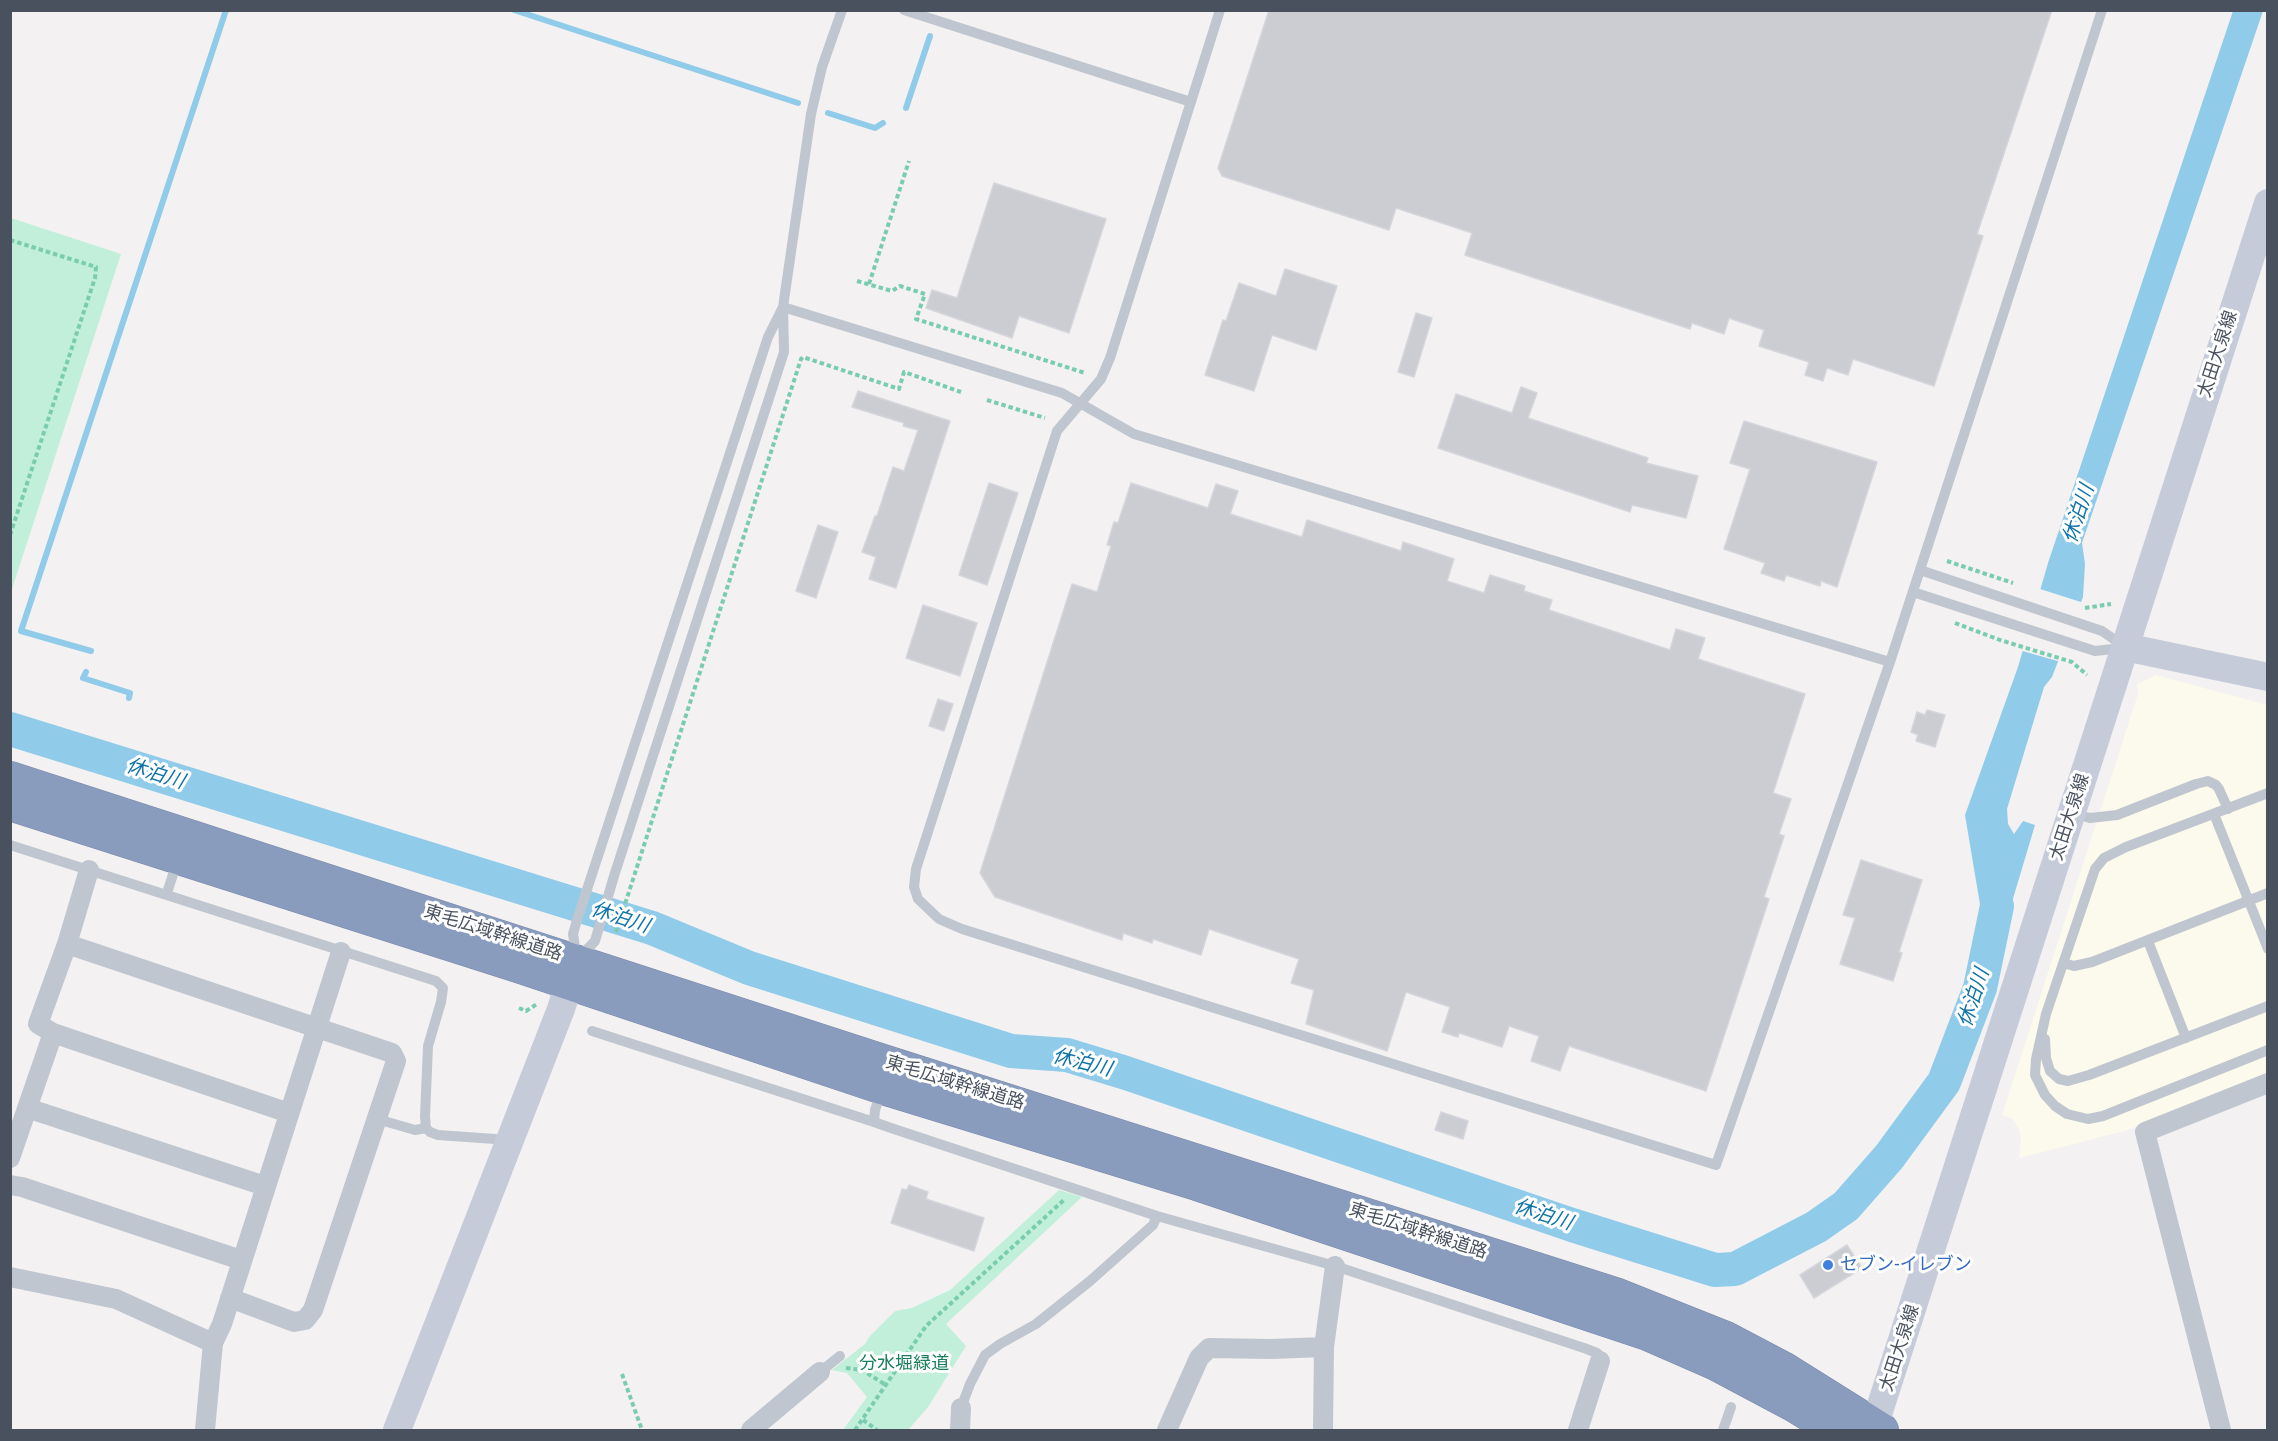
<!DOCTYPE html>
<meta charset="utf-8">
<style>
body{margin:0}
#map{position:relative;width:2278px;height:1441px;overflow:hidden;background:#f3f1f1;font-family:"Noto Sans",sans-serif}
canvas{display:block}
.frame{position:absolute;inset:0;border:12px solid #49515e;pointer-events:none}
</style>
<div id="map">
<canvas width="2278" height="1441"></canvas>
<div class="frame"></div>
</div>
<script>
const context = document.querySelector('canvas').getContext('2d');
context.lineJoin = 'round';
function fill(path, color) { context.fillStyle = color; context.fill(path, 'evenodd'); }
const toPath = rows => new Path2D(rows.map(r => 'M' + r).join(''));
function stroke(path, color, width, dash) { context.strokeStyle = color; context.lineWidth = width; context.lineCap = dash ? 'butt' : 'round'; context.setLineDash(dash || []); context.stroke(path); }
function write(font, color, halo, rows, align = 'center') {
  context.font = font + ' "Noto Sans","Noto Sans JP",sans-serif'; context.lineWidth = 6; context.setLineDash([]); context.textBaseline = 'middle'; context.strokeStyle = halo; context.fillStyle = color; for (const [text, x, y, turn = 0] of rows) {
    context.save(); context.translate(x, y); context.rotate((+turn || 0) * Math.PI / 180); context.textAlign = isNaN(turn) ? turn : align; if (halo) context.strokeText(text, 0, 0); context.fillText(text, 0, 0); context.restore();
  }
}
fill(toPath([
 [2156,675,2267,705,2267,1074,2128,1130,2019,1158,2021,1140,2019,1130,2013,1119,2002,1115,2138,694,2137,684]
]), '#fcfaec');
fill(toPath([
 [11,218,121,254,11,592,10,218],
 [1059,1190,1082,1197,946,1324,966,1346,928,1407,908,1430,843,1430,867,1397,847,1373,832,1370,865,1344,870,1336,895,1311,912,1308,950,1290]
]), '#c2efda');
fill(toPath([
 [2233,11,2263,11,2082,543,2085,564,2083,597,2052,677,2044,687,2007,809,2008,824,2014,834,2023,821,2035,825,2000,942,1988,952,1965,815,2018,667,2048,563]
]), '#90cbea');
fill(toPath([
 [2037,588,2084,603,2061,662,2019,650]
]), '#f3f1f1');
stroke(toPath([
 [514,10,798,103],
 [906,108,930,36],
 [828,113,875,128,883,123],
 [91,651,21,631,226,10],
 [86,672,83,678,130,693,129,698]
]), '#90cbea', 6);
stroke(toPath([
 [10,729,652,928,749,968,1011,1051,1067,1055,1126,1073,1572,1225,1715,1270,1735,1269,1816,1227,1846,1206,1889,1157,1944,1082,1980,988,1997,906]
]), '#90cbea', 34);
const building = toPath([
 [1269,10,2052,10,1977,234,1983,236,1934,386,1853,359,1848,375,1827,368,1823,381,1805,375,1809,362,1759,346,1764,330,1729,318,1724,334,1692,323,1690,329,1465,255,1472,233,1396,208,1389,230,1222,176,1218,168,1269,10],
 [994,183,1106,219,1069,333,1019,316,1012,338,926,308,932,290,957,298,994,183],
 [1285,269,1337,286,1316,350,1272,335,1254,391,1205,375,1223,320,1226,321,1239,283,1276,296,1285,269],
 [1416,313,1432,318,1414,377,1398,372,1416,313],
 [1521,387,1537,393,1528,418,1648,458,1646,463,1698,476,1686,518,1632,505,1630,512,1438,448,1456,394,1512,413,1521,387],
 [858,391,950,421,896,588,869,579,876,557,862,552,875,516,877,516,893,467,904,471,918,430,903,426,904,423,852,407,858,391],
 [1744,421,1877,462,1837,587,1821,581,1820,586,1786,575,1784,581,1761,573,1765,563,1724,549,1750,469,1730,463,1744,421],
 [989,483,1018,493,987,585,959,575,989,483],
 [1131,483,1208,508,1216,484,1238,491,1230,514,1302,537,1307,520,1401,551,1403,542,1454,559,1447,581,1484,593,1490,575,1525,586,1524,591,1552,600,1549,610,1670,650,1676,629,1705,638,1698,659,1805,694,1773,793,1791,799,1779,834,1784,836,1764,897,1769,899,1706,1091,1569,1046,1560,1071,1531,1061,1539,1036,1509,1026,1502,1047,1459,1033,1458,1037,1442,1032,1450,1007,1406,992,1387,1051,1306,1024,1314,990,1291,983,1299,959,1209,929,1201,955,1153,939,1152,943,1123,933,1122,940,995,897,980,873,1072,584,1097,592,1111,546,1107,545,1114,522,1118,523,1131,483],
 [818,525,838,532,816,598,796,591,818,525],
 [923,605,977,623,960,676,906,658,923,605],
 [938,699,953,704,944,731,929,726,938,699],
 [1927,710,1945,715,1935,747,1916,741,1918,735,1911,732,1917,712,1925,715,1927,710],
 [1861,860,1922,880,1899,952,1902,953,1893,981,1840,964,1855,918,1843,915,1861,860],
 [1441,1112,1468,1121,1463,1139,1435,1130,1441,1112],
 [909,1185,928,1192,926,1199,984,1218,974,1251,891,1223,902,1189,907,1190,909,1185],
 [1847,1245,1862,1268,1814,1298,1800,1275,1847,1245]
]);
fill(building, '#cbcdd3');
stroke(building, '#d5d6dc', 1.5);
const highway = toPath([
 [10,778,880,1060,1618,1295,1726,1338,1783,1368,1882,1430],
 [10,804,518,966,883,1088,1197,1184,1645,1333,1716,1364,1795,1406,1834,1430]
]);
stroke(highway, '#7687aa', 34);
stroke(toPath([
 [10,240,96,267,95,278,10,535],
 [857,281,892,291,900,286,925,294,916,319,1085,373],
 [869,284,909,161],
 [987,400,1045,418],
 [1947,561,2013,583],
 [2085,608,2111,604],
 [1955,623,2000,640,2072,662,2087,675],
 [616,932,801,359,803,357,899,389,904,372,961,392],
 [519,1008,526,1011,537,1004],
 [846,1368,862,1370,886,1385],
 [622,1374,642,1430],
 [863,1420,877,1430],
 [855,1430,926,1326,1065,1199]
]), '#7accaf', 4, [4.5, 3]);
stroke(toPath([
 [842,10,822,67,811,114,783,307,1062,393,1134,434,1890,662],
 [904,10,1191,102],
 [1220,10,1110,358,1101,379,1057,431,916,869,914,887,918,899,939,919,962,929,1716,1165,1890,662,2102,10],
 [783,307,784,352,614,876,595,941,577,960,573,934,577,920,768,337,783,307],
 [1920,570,2102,631,2125,647],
 [1913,592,2095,651,2122,648],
 [2268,793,2126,847,2104,858,2095,869,2046,1014,2036,1059,2035,1075,2045,1095,2055,1106,2067,1114,2088,1119,2103,1116,2268,1050],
 [2072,813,2090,818,2117,815,2196,784,2208,781,2216,785,2219,789,2228,809],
 [2214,814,2268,949],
 [10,845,436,981,443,988,441,1002,428,1046,425,1116,426,1128,430,1132,438,1135,509,1140],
 [167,893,177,862],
 [2148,941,2186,1038],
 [2063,963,2074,966,2092,962,2268,893],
 [592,1031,874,1122],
 [2045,1039,2046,1058,2050,1071,2059,1079,2068,1081,2089,1075,2268,1006],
 [882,1090,875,1110,874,1122,891,1128,1157,1216,1335,1266,1584,1348,1597,1353,1600,1356,1600,1361],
 [377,1119,415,1130,426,1128],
 [820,1372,840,1356],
 [961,1408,970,1384,985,1355,1000,1344,1036,1324,1090,1281,1153,1225,1157,1216],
 [1723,1430,1731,1407]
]), '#bfc6cf', 10);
stroke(toPath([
 [67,944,392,1053,396,1061,313,1310,305,1320,294,1322,230,1298],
 [53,1033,289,1113],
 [27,1108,265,1186],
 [10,1158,53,1033,38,1024,67,944,89,870],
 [10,1185,22,1187,241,1260],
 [10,1277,116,1299,213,1343],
 [205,1430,213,1343,222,1324,341,952],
 [751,1430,820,1372],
 [960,1430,961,1408],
 [1167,1430,1199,1358,1209,1348,1271,1349,1324,1347],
 [1323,1430,1324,1347,1335,1266],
 [1578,1430,1600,1361],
 [2221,1430,2145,1132,2268,1083]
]), '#bfc6cf', 20);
stroke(toPath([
 [2125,647,2268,677],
 [397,1430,561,1009,576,962],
 [1873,1430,2268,203]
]), '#c5cbd9', 28);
stroke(highway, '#8a9cbe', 33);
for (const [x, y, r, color] of [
 [1828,1265,6,"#3f7fe0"]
]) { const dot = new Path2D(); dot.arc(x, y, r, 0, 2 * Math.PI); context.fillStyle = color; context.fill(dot); stroke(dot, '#fff', 2); }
write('18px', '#49515e', '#fff', [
 ["太田大泉線",2218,354,-72],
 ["太田大泉線",2070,817,-72],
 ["東毛広域幹線道路",493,933,18],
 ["東毛広域幹線道路",955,1083,17],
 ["東毛広域幹線道路",1418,1231,18],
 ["太田大泉線",1900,1348,-72]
]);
write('18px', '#366cbe', '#fff', [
 ["セブン-イレブン",1840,1265]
], 'left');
write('18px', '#1a7f5b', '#fff', [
 ["分水堀緑道",904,1364]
]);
write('italic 20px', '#1074aa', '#fff', [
 ["休泊川",2079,514,-72],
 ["休泊川",155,774,17],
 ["休泊川",620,918,18],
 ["休泊川",1974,998,-72],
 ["休泊川",1082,1063,14],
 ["休泊川",1543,1215,18]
]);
</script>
